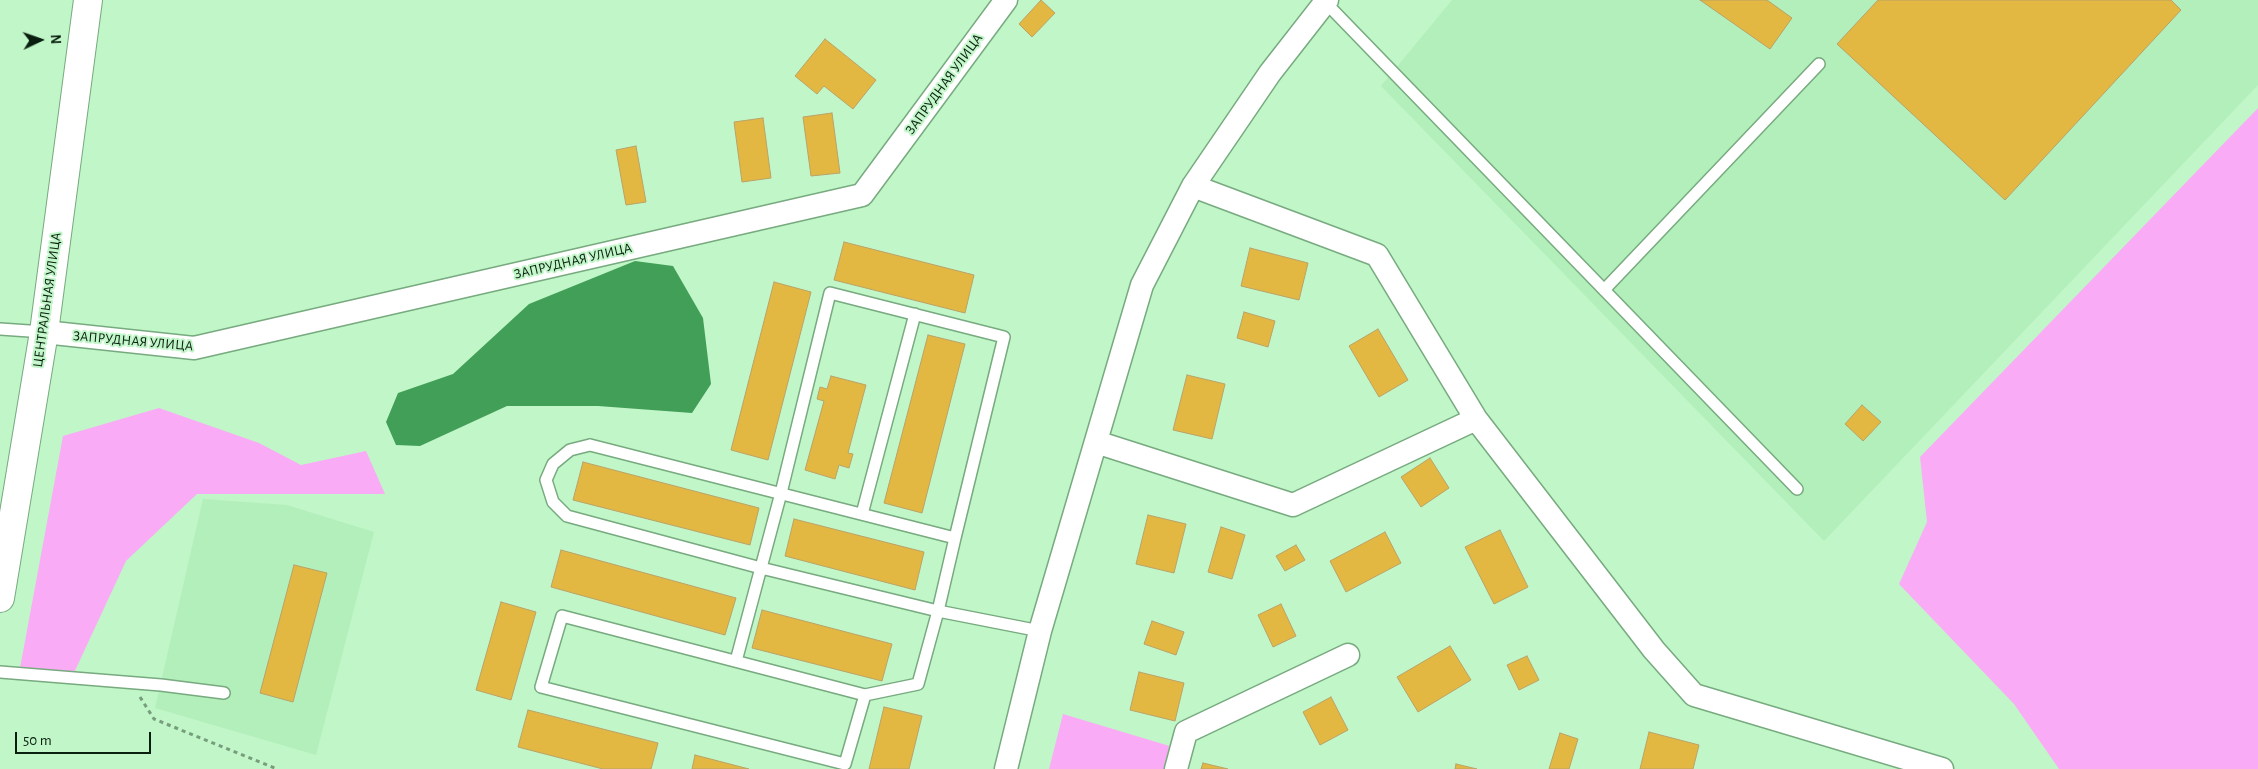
<!DOCTYPE html>
<meta charset="utf-8">
<style>
body{margin:0}
#map{position:relative;width:2258px;height:769px;overflow:hidden;background:#c1f6c8;font-family:"Alegreya Sans",sans-serif}
canvas{display:block}
.north{position:absolute;left:15px;top:15px;width:50px;height:50px;-webkit-text-stroke:4px #c1f6c8;paint-order:stroke;rotate:87deg;font-size:14px;font-weight:700;line-height:20px;text-align:center;color:#091e0e}
.north::after{content:'';display:block;margin:auto;width:18px;height:22px;background:#091e0e;clip-path:polygon(50% 0,100% 100%,50% 72%,0 100%)}
.scale{position:absolute;left:15px;top:732px;width:136px;height:22px;box-sizing:border-box;border:2px solid #091e0e;border-top:0;padding-left:6px;font-size:15px;line-height:18px;white-space:nowrap;color:#091e0e;-webkit-text-stroke:4px #c1f6c8;paint-order:stroke}
</style>
<div id="map">
<canvas width="2258" height="769"></canvas>
<div class="north">N</div>
<div class="scale">50 m</div>
</div>
<script>
const context = document.querySelector('canvas').getContext('2d');
context.lineJoin = 'round';
function fill(path, color) { context.fillStyle = color; context.fill(path, 'evenodd'); }
const toPath = rows => new Path2D(rows.map(r => 'M' + r).join(''));
function stroke(path, color, width, dash) { context.strokeStyle = color; context.lineWidth = width; context.lineCap = dash ? 'butt' : 'round'; context.setLineDash(dash || []); context.stroke(path); }
function write(font, color, halo, rows, align = 'center') {
  context.font = font + ' "Alegreya Sans",sans-serif'; context.lineWidth = 4; context.setLineDash([]); context.textBaseline = 'middle'; context.strokeStyle = halo; context.fillStyle = color; for (const [text, x, y, turn = 0] of rows) {
    context.save(); context.translate(x, y); context.rotate((+turn || 0) * Math.PI / 180); context.textAlign = isNaN(turn) ? turn : align; if (halo) context.strokeText(text, 0, 0); context.fillText(text, 0, 0); context.restore();
  }
}
fill(toPath([
 [1452,0,2258,0,2258,85,1824,541,1381,86],
 [203,499,287,505,374,532,316,755,155,708]
]), '#b3efbb');
fill(toPath([
 [2258,108,2258,769,2059,769,2014,704,1899,584,1927,522,1920,457],
 [159,408,259,443,301,465,366,451,385,494,197,494,126,561,73,675,20,668,63,436],
 [1063,714,1173,747,1167,769,1049,769]
]), '#f9acf5');
fill(toPath([
 [635,261,673,266,703,318,711,384,692,413,598,406,507,406,420,446,396,445,386,422,398,393,453,374,529,304]
]), '#429f57');
const building = toPath([
 [1041,0,1055,13,1032,37,1019,24,1041,0],
 [1700,0,1767,0,1792,18,1770,49,1700,0],
 [1878,0,2171,0,2181,10,2005,200,1837,44,1878,0],
 [825,39,876,80,853,109,824,86,817,94,795,76,825,39],
 [832,113,840,173,811,176,803,117,832,113],
 [763,118,771,178,742,182,734,122,763,118],
 [636,146,646,202,626,205,616,150,636,146],
 [844,242,974,275,965,313,834,280,844,242],
 [1250,248,1308,263,1299,300,1241,286,1250,248],
 [774,282,811,292,768,460,731,450,774,282],
 [1244,312,1275,321,1268,347,1237,338,1244,312],
 [1378,329,1408,380,1379,397,1349,346,1378,329],
 [928,335,965,344,922,513,884,503,928,335],
 [1187,375,1225,384,1212,439,1173,430,1187,375],
 [831,376,866,385,848,453,853,454,849,468,839,465,835,479,805,470,824,401,817,399,820,387,827,389,831,376],
 [1862,405,1881,422,1863,441,1845,424,1862,405],
 [1430,458,1449,488,1421,507,1401,477,1430,458],
 [583,462,759,508,750,545,573,500,583,462],
 [1148,515,1186,524,1174,573,1136,564,1148,515],
 [794,519,924,552,915,590,785,556,794,519],
 [1221,527,1245,535,1232,579,1208,572,1221,527],
 [1500,530,1528,587,1494,604,1465,547,1500,530],
 [1385,532,1401,563,1346,592,1330,561,1385,532],
 [1296,545,1305,560,1285,571,1276,556,1296,545],
 [561,550,736,598,725,635,551,587,561,550],
 [294,565,327,573,293,702,260,693,294,565],
 [501,602,536,612,511,700,476,690,501,602],
 [1281,604,1296,636,1273,647,1258,615,1281,604],
 [762,610,892,644,882,681,752,648,762,610],
 [1152,621,1184,632,1176,655,1144,644,1152,621],
 [1450,646,1471,680,1418,712,1397,677,1450,646],
 [1527,656,1539,680,1519,690,1507,665,1527,656],
 [1139,672,1184,683,1175,721,1130,710,1139,672],
 [1331,697,1348,730,1320,745,1303,712,1331,697],
 [884,707,922,716,909,769,869,769,884,707],
 [528,710,658,743,651,769,603,769,518,747,528,710],
 [1649,732,1699,745,1693,769,1640,769,1649,732],
 [1560,733,1578,739,1569,769,1549,769,1560,733],
 [695,755,749,769,692,769,695,755],
 [1203,763,1228,769,1201,769,1203,763],
 [1456,764,1477,769,1455,769,1456,764]
]);
fill(building, '#e2b843');
stroke(building, '#baa267', 1);
const lane = toPath([
 [1325,2,1797,489],
 [1604,290,1819,64],
 [0,329,44,332],
 [590,445,955,538,938,611,761,568,567,516,553,502,546,480,553,464,570,450,590,445],
 [862,514,915,314],
 [736,661,781,493,830,293,1004,337,955,538],
 [0,672,161,685,224,693],
 [865,695,562,616,541,687,845,764,865,695,918,684,938,611,1040,631]
]);
const street = toPath([
 [1193,186,1377,255,1476,419,1654,650,1694,695,1942,769],
 [44,332,194,348,862,195,1006,0],
 [1096,442,1293,505,1476,419],
 [1006,769,1040,631,1142,285,1193,186,1270,73,1327,0],
 [1176,769,1186,732,1348,655]
]);
const secondary = toPath([
 [0,598,44,332,88,0]
]);
stroke(lane, '#77aa7f', 14);
stroke(street, '#77aa7f', 25);
stroke(secondary, '#77aa7f', 30);
stroke(toPath([
 [140,697,154,719,277,769]
]), '#769e7c', 3, [4, 4]);
stroke(lane, '#fff', 11);
stroke(street, '#fff', 22);
stroke(secondary, '#fff', 28);
write('14px', '#091e0e', '#c1f6c8', [
 ["ЗАПРУДНАЯ УЛИЦА",944,84,-54],
 ["ЗАПРУДНАЯ УЛИЦА",573,261,-13],
 ["ЦЕНТРАЛЬНАЯ УЛИЦА",47,300,-82],
 ["ЗАПРУДНАЯ УЛИЦА",133,341,5]
]);
</script>
